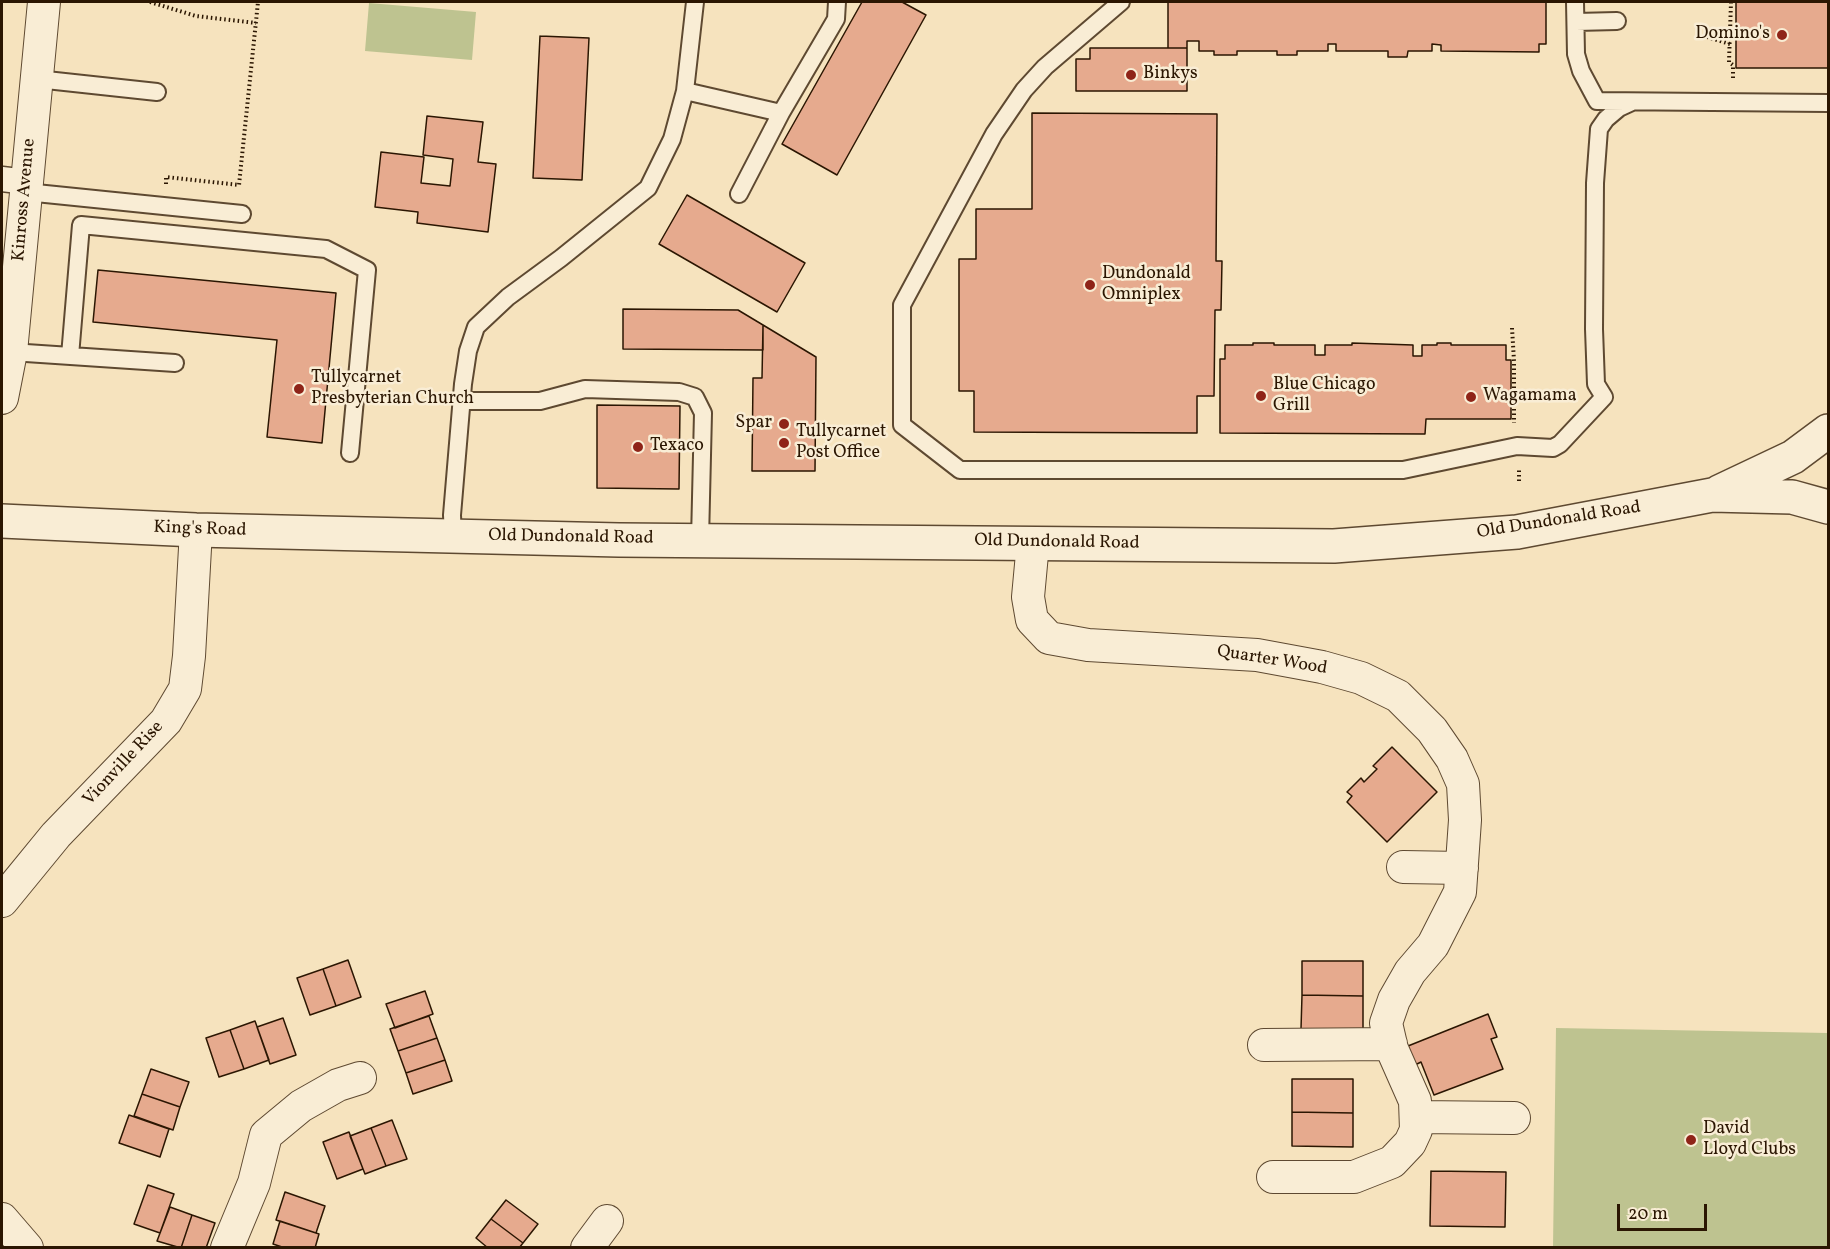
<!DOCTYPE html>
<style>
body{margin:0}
#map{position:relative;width:1830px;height:1249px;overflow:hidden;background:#f6e3be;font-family:Vollkorn,serif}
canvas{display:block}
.frame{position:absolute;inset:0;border:3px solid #2b1602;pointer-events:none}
.scale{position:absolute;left:1617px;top:1204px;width:90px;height:27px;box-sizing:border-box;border:3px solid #2b1602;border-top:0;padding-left:8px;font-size:18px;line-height:21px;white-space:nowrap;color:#2b1602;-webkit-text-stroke:4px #f9edd5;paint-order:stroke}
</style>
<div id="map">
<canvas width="1830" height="1249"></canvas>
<div class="frame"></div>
<div class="scale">20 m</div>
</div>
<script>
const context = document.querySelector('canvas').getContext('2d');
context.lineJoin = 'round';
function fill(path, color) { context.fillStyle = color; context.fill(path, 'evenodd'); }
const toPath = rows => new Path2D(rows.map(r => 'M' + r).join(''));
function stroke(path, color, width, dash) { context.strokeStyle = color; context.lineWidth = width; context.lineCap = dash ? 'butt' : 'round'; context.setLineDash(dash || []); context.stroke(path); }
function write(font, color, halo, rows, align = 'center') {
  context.font = font + ' Vollkorn,serif'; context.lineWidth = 5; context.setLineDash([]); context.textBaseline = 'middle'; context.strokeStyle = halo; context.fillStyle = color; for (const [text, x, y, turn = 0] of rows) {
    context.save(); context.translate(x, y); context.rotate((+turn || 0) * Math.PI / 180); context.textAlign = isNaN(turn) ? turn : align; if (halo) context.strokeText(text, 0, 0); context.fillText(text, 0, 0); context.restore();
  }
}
fill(toPath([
 [369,3,476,12,472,60,365,51],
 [1556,1028,1828,1033,1828,1247,1553,1247]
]), '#bec390');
const building = toPath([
 [862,2,902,2,926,15,837,175,782,144,862,2],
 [1168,2,1546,2,1546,44,1539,44,1539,52,1441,51,1441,45,1432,44,1432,51,1408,51,1407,57,1388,57,1388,51,1336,51,1336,44,1328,44,1328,51,1297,51,1297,55,1277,55,1277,51,1237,51,1237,55,1214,55,1214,51,1199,51,1199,41,1187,41,1187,48,1168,48,1168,2],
 [1736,2,1828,2,1828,68,1736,68,1736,2],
 [540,36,589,38,582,180,533,178,540,36],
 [1090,48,1187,48,1187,91,1076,91,1076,59,1090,59,1090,48],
 [1032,113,1217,114,1216,261,1222,261,1221,310,1215,310,1214,396,1197,396,1197,433,974,432,974,391,959,391,959,259,976,259,976,209,1032,209,1032,113],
 [427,116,483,122,478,162,496,164,488,232,417,223,418,212,375,207,381,152,424,157,421,183,450,186,453,159,423,155,427,116],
 [687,195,805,263,777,312,659,244,687,195],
 [98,270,336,293,322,443,267,437,277,340,93,322,98,270],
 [623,309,738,310,763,325,763,350,623,349,623,309],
 [763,325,816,357,815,471,752,471,753,378,762,378,763,325],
 [1253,343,1274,343,1274,345,1315,345,1315,355,1325,355,1325,345,1352,345,1352,343,1413,345,1413,356,1422,356,1422,345,1437,345,1437,343,1451,343,1451,345,1506,345,1506,360,1511,360,1511,419,1426,419,1425,434,1220,433,1220,359,1225,359,1225,345,1253,345,1253,343],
 [597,405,680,406,679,489,597,488,597,405],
 [1392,747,1437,792,1387,842,1347,802,1352,796,1347,792,1361,778,1364,782,1377,769,1373,766,1392,747],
 [348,960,361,997,336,1006,323,969,348,960],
 [1302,961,1363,961,1363,996,1302,995,1302,961],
 [323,969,336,1006,310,1015,297,978,323,969],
 [425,991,433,1014,395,1028,386,1004,425,991],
 [1302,995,1363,996,1363,1029,1301,1029,1302,995],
 [1488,1014,1497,1037,1491,1039,1503,1069,1434,1095,1421,1062,1415,1065,1408,1046,1488,1014],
 [429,1016,437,1038,398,1051,390,1029,429,1016],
 [283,1018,296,1055,270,1064,257,1027,283,1018],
 [255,1021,269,1060,244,1069,230,1030,255,1021],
 [230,1030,244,1069,219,1077,206,1038,230,1030],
 [437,1038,445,1060,406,1073,398,1051,437,1038],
 [445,1060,452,1081,413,1094,406,1073,445,1060],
 [151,1069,189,1082,180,1107,142,1094,151,1069],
 [1292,1079,1353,1079,1353,1113,1292,1112,1292,1079],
 [142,1094,180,1107,173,1130,134,1116,142,1094],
 [1292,1112,1353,1113,1353,1147,1292,1146,1292,1112],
 [129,1115,169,1129,160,1157,119,1143,129,1115],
 [392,1120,407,1159,386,1166,371,1128,392,1120],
 [371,1128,386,1166,365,1174,350,1136,371,1128],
 [349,1132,363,1169,337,1179,323,1142,349,1132],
 [1431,1171,1506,1172,1505,1227,1430,1226,1431,1171],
 [148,1185,174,1194,160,1233,134,1224,148,1185],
 [285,1192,325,1206,316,1233,276,1220,285,1192],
 [506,1200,538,1224,523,1243,491,1219,506,1200],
 [170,1207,192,1215,181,1248,157,1241,170,1207],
 [192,1215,215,1223,206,1248,181,1248,192,1215],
 [491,1219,523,1243,519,1248,488,1248,476,1238,491,1219],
 [280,1221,319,1234,315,1248,285,1248,273,1244,280,1221]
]);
fill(building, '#e6aa8e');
stroke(building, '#2b1602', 1.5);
const service = toPath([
 [1121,2,1045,67,1024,90,994,134,902,305,902,425,960,470,1403,470,1517,446,1553,448,1560,444,1604,397,1596,384,1594,329,1595,183,1599,129,1606,119,1619,108,1632,102],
 [1575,2,1576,54,1581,71,1597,101,1828,103],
 [1576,22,1617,21],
 [37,79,157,92],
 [685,91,781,113,836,19,837,2],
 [26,192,242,214],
 [739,194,781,113],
 [11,352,175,363],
 [70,356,81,225,326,249,367,270,350,453],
 [462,401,540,401,585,389,679,392,695,397,703,413,700,540],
 [453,537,452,515,463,384,468,351,476,327,508,297,561,258,648,188,672,139,685,91,695,2]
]);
const pedestrian = toPath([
 [2,179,27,182]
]);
const minor = toPath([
 [2,398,11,352,44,2],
 [1033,543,1028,597,1032,620,1049,638,1088,645,1257,655,1322,667,1361,678,1398,696,1432,730,1452,759,1463,784,1465,820,1460,892,1433,945,1410,972,1394,1000,1386,1023,1392,1049,1415,1101,1416,1130,1410,1143,1392,1162,1354,1177,1273,1177],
 [1403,867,1462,868],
 [2,901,56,835,166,721,185,689,189,656,196,530],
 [1264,1045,1391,1044],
 [1417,1117,1514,1118],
 [2,1219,27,1248],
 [227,1248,254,1183,266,1135,301,1106,338,1085,360,1078],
 [587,1248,607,1221]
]);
const tertiary = toPath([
 [1719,492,1793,457,1828,431],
 [2,521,196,530,619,540,1334,546,1517,532,1712,495,1792,497,1828,507]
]);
stroke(service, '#5e4931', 20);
stroke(pedestrian, '#5e4931', 27);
stroke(minor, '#5e4931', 34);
stroke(tertiary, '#5e4931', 36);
stroke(toPath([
 [150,2,196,16,256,23],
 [1731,2,1729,62,1733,65,1733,78],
 [1707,37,1730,44],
 [166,184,166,177,239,185,258,2],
 [1512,328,1514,361,1514,423],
 [1519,481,1519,469]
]), '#2b1602', 4, [1.5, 3]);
stroke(service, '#f9edd5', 16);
stroke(pedestrian, '#f9edd5', 24);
stroke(minor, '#f9edd5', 32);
stroke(tertiary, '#f9edd5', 33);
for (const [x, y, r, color] of [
 [1782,35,6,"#8f2418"],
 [1131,75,6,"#8f2418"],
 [1090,285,6,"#8f2418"],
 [299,389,6,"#8f2418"],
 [1261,396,6,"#8f2418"],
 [1471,397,6,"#8f2418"],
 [784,424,6,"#8f2418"],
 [784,443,6,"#8f2418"],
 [638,447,6,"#8f2418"],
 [1691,1140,6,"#8f2418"]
]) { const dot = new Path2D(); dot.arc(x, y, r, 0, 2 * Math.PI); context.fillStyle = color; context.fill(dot); stroke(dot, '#f9edd5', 2); }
write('18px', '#2b1602', '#f9edd5', [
 ["Domino's",1770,35,"right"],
 ["Binkys",1143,75],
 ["Dundonald",1102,275],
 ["Omniplex",1102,296],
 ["Tullycarnet",311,379],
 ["Presbyterian Church",311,400],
 ["Blue Chicago",1273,386],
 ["Grill",1273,407],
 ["Wagamama",1483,397],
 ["Spar",772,424,"right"],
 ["Tullycarnet",796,433],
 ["Post Office",796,454],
 ["Texaco",650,447],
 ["David",1703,1130],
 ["Lloyd Clubs",1703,1151]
], 'left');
write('18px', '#2b1602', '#f9edd5', [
 ["Kinross Avenue",25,200,-85],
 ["Old Dundonald Road",1559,521,-9],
 ["King's Road",200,530,2],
 ["Old Dundonald Road",571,538,1],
 ["Old Dundonald Road",1057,543,1],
 ["Quarter Wood",1272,661,9],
 ["Vionville Rise",124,764,-47]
]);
</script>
